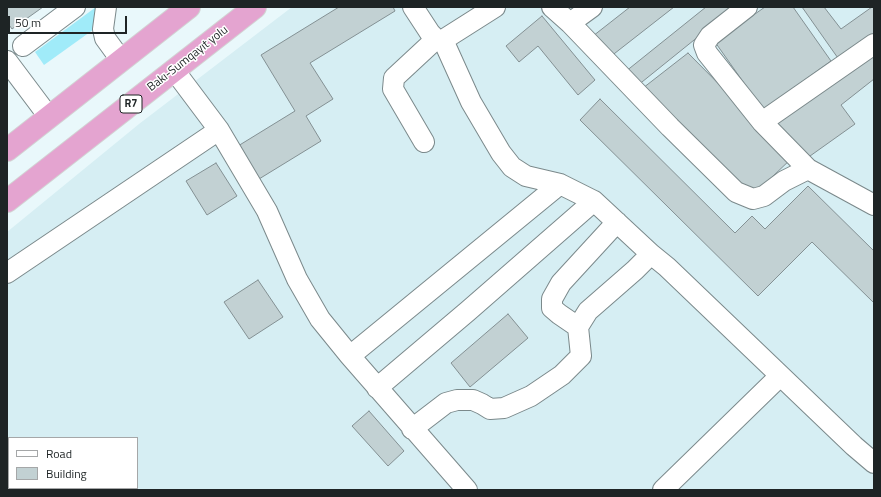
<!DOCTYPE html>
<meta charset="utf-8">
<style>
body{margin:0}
#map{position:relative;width:881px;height:497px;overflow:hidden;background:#e9f8fb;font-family:"Titillium Web",sans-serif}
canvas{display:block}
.frame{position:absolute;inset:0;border:8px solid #1e2425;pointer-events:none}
.legend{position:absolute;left:8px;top:437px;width:130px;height:52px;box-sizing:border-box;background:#fff;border:1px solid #a5a7a8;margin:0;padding:5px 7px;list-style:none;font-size:12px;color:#1e2425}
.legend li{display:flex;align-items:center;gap:8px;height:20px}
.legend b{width:20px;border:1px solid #a5a7a8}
.scale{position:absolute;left:8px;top:16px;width:119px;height:18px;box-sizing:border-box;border:2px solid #1e2425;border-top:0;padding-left:5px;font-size:12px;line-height:14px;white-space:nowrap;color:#1e2425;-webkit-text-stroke:3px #fff;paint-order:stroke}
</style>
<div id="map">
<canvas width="881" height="497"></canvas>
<div class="frame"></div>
<ul class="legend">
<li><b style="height:5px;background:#fff"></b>Road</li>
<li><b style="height:11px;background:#c2d1d3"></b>Building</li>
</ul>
<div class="scale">50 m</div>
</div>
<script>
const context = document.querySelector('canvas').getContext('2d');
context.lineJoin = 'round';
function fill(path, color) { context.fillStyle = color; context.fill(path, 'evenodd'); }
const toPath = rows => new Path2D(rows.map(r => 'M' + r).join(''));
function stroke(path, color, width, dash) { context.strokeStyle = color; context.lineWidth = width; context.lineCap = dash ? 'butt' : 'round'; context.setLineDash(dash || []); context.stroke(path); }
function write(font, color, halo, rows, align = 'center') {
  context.font = font + ' "Titillium Web",sans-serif'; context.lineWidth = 3; context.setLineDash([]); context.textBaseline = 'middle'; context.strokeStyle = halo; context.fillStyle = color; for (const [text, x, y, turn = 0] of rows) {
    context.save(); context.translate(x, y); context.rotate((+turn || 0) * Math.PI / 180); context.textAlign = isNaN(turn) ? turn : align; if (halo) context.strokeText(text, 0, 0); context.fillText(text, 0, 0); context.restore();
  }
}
fill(toPath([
 [292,7,874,7,874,490,59,490,61,488,137,488,137,438,9,438,9,450,7,449,7,232,139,124]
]), '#d6eef3');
fill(toPath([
 [96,7,97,27,44,65,35,52]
]), '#a0ebf9');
const building = toPath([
 [7,7,43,7,12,29,7,22,7,7],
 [339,7,393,7,395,11,310,63,333,99,306,116,321,141,259,179,238,146,295,111,261,55,339,7],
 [630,7,674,7,610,57,593,36,630,7],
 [706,7,735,7,637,86,625,72,706,7],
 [765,7,793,7,831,61,763,110,715,42,765,7],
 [802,7,824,7,841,29,872,7,874,7,874,38,840,61,802,7],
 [542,16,595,80,578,95,538,46,519,62,506,46,542,16],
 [874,49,874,79,841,105,855,124,803,161,774,122,874,49],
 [688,53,792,158,751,197,643,88,688,53],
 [600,99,735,233,752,216,765,229,808,186,874,251,874,303,812,242,758,296,580,120,600,99],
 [216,163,237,196,207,215,186,181,216,163],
 [258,280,283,317,249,339,224,302,258,280],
 [508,314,528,338,470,387,451,363,508,314],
 [369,411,404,451,388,466,352,426,369,411]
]);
fill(building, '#c2d1d3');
stroke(building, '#849194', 1);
const minor = toPath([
 [106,7,103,29,105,38,121,60],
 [413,7,430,33,436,39,443,40,495,7],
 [552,7,570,23,592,7],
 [747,7,710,36,704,45,707,53,762,122,808,169,874,205],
 [570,23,670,127,736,192,753,199,764,196,784,181,808,169],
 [443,40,471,102,501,153,512,167,526,176,560,184,594,201,651,254],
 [23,46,75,7],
 [7,61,49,117],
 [174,70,219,130],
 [762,122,874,44],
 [424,142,393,89,394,78,436,39],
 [7,273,219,130,267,211,297,279,320,319,350,356,560,184],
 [578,327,559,314,552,308,552,299,561,283,617,222],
 [350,356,467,490],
 [377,388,468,311,594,201],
 [412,429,446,403,457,400,473,400,482,404,490,409,504,408,531,396,562,375,581,356,578,327,588,311,635,270,651,254,667,267,854,446,874,463],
 [7,457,9,458],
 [66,488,69,490],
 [663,490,780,376]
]);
const highway = toPath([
 [7,150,189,7],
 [7,201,255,7]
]);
stroke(minor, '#7b898b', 22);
stroke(highway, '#d2d3d3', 24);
stroke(minor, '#fff', 20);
stroke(highway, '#e4a4d0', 22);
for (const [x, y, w] of [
 [131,104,22]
]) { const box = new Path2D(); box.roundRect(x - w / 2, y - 9, w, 18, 3); context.fillStyle = '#fff'; context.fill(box); stroke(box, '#1e2425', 1); }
write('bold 11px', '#1e2425', null, [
 ["R7",131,104]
]);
write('12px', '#1e2425', '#fff', [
 ["Bakı-Sumqayıt yolu",188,59,-38]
]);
</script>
